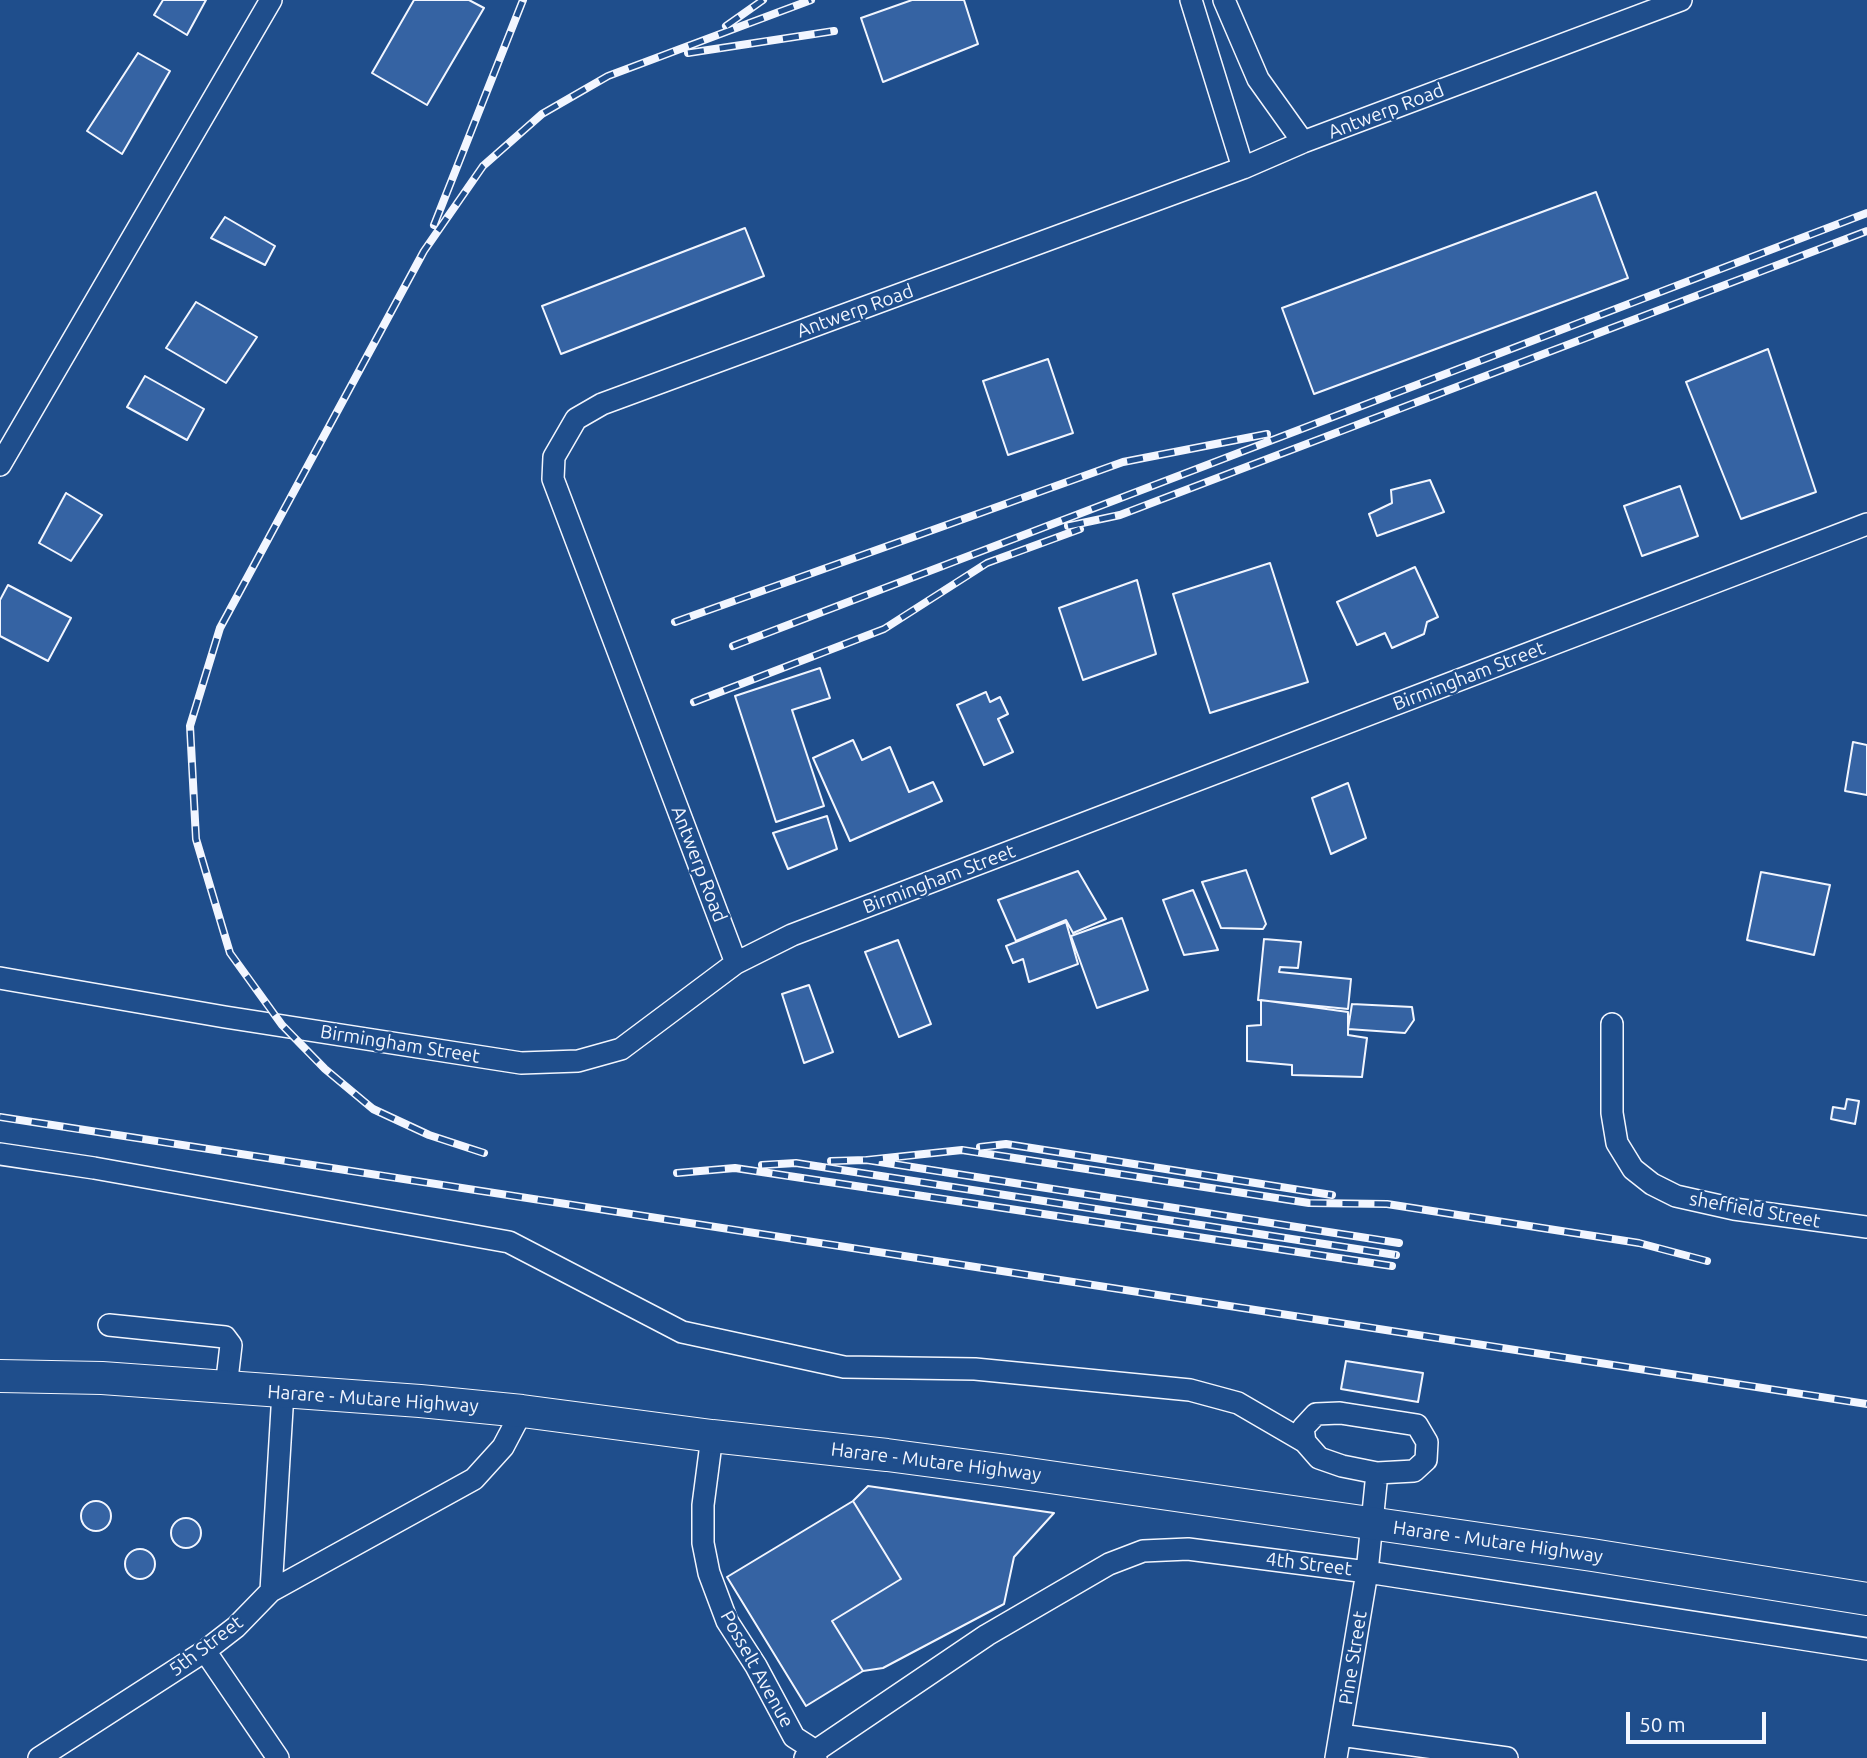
<!DOCTYPE html>
<style>
body{margin:0}
#map{position:relative;width:1867px;height:1758px;overflow:hidden;background:#1f4e8c;font-family:Ubuntu,sans-serif}
canvas{display:block}
.scale{position:absolute;left:1626px;top:1712px;width:140px;height:32px;box-sizing:border-box;border:4px solid #f2f6ff;border-top:0;padding-left:9px;font-size:21px;line-height:24px;white-space:nowrap;color:#f2f6ff;-webkit-text-stroke:5px #1f4e8c;paint-order:stroke}
</style>
<div id="map">
<canvas width="1867" height="1758"></canvas>
<div class="scale">50 m</div>
</div>
<script>
const context = document.querySelector('canvas').getContext('2d');
context.lineJoin = 'round';
function fill(path, color) { context.fillStyle = color; context.fill(path, 'evenodd'); }
const toPath = rows => new Path2D(rows.map(r => 'M' + r).join(''));
function stroke(path, color, width, dash) { context.strokeStyle = color; context.lineWidth = width; context.lineCap = dash ? 'butt' : 'round'; context.setLineDash(dash || []); context.stroke(path); }
function write(font, color, halo, rows, align = 'center') {
  context.font = font + ' Ubuntu,sans-serif'; context.lineWidth = 5; context.setLineDash([]); context.textBaseline = 'middle'; context.strokeStyle = halo; context.fillStyle = color; for (const [text, x, y, turn = 0] of rows) {
    context.save(); context.translate(x, y); context.rotate((+turn || 0) * Math.PI / 180); context.textAlign = isNaN(turn) ? turn : align; if (halo) context.strokeText(text, 0, 0); context.fillText(text, 0, 0); context.restore();
  }
}
const building = toPath([
 [163,0,206,0,187,35,154,15,163,0],
 [414,0,469,0,484,8,427,105,372,73,414,0],
 [912,0,964,0,978,44,883,82,861,18,912,0],
 [138,53,170,71,122,154,87,131,138,53],
 [1596,192,1628,278,1314,394,1282,308,1596,192],
 [225,217,275,246,265,265,211,238,225,217],
 [745,228,764,276,561,354,542,306,745,228],
 [196,302,257,337,226,383,166,348,196,302],
 [1768,349,1816,492,1741,519,1686,382,1768,349],
 [1048,359,1073,433,1008,455,983,381,1048,359],
 [145,376,204,409,187,440,127,407,145,376],
 [1430,480,1444,512,1377,536,1369,514,1392,503,1391,490,1430,480],
 [1680,486,1698,536,1642,556,1624,506,1680,486],
 [66,493,102,515,71,561,39,543,66,493],
 [1270,563,1308,682,1210,713,1173,594,1270,563],
 [1415,567,1438,617,1427,622,1424,634,1392,648,1385,633,1357,645,1337,602,1415,567],
 [1137,580,1156,654,1083,680,1059,608,1137,580],
 [8,585,71,618,48,661,0,636,0,600,8,585],
 [820,668,830,698,792,710,824,806,776,822,735,696,820,668],
 [986,692,990,702,1000,697,1008,714,998,719,1013,752,984,765,957,705,986,692],
 [853,740,862,760,890,747,909,792,933,782,942,801,850,841,813,758,853,740],
 [1853,742,1867,745,1867,795,1845,791,1853,742],
 [1348,783,1366,838,1331,854,1312,798,1348,783],
 [827,816,837,849,788,869,773,833,827,816],
 [1246,870,1266,924,1263,929,1221,928,1202,882,1246,870],
 [1078,871,1106,919,1073,933,1066,920,1016,941,998,900,1078,871],
 [1761,872,1830,885,1814,955,1747,940,1761,872],
 [1193,890,1218,950,1184,955,1163,900,1193,890],
 [1122,918,1148,990,1097,1008,1071,936,1122,918],
 [1066,922,1078,964,1029,982,1023,959,1013,963,1006,946,1066,922],
 [1264,939,1301,942,1298,968,1280,967,1279,972,1351,979,1348,1009,1258,1000,1264,939],
 [898,940,931,1024,899,1037,865,952,898,940],
 [809,985,833,1052,804,1063,782,994,809,985],
 [1261,1000,1348,1012,1348,1035,1367,1038,1362,1077,1292,1075,1292,1065,1247,1061,1247,1026,1261,1025,1261,1000],
 [1352,1004,1412,1007,1414,1020,1405,1033,1348,1029,1352,1004],
 [1847,1099,1859,1101,1855,1124,1831,1119,1833,1107,1845,1109,1847,1099],
 [1346,1361,1423,1373,1418,1402,1341,1389,1346,1361],
 [868,1486,1054,1513,1014,1557,1004,1604,883,1668,863,1671,832,1621,901,1579,853,1501,868,1486],
 '81 1516a15 15 0 1 1 30 0a15 15 0 1 1-30 0Z',
 [853,1501,901,1579,832,1621,863,1671,806,1706,727,1577,853,1501],
 '171 1533a15 15 0 1 1 30 0a15 15 0 1 1-30 0Z',
 '125 1564a15 15 0 1 1 30 0a15 15 0 1 1-30 0Z'
]);
fill(building, '#3563a3');
stroke(building, '#f2f6ff', 2);
const minor = toPath([
 [1191,0,1243,168],
 [1224,0,1258,79,1303,142],
 [0,465,271,0],
 [736,963,553,479,554,457,576,419,602,404,1243,168,1303,142,1681,0],
 [0,978,225,1017,521,1063,578,1061,621,1049,736,963,792,935,1867,524],
 [1612,1024,1612,1113,1617,1143,1633,1169,1652,1184,1676,1196,1734,1209,1867,1227],
 [0,1154,94,1168,509,1242,682,1332,844,1367,975,1369,1190,1390,1238,1403,1305,1442],
 [109,1325,225,1337,231,1345,226,1388],
 [1340,1413,1417,1425,1427,1442,1426,1460,1414,1471,1377,1473,1342,1466,1319,1458,1305,1442,1303,1428,1316,1414,1340,1413],
 [712,1436,703,1505,703,1543,709,1573,727,1621,756,1666,794,1737,808,1746,816,1758],
 [271,1591,474,1479,503,1447,522,1411],
 [205,1651,278,1758],
 [1340,1735,1507,1758],
 [39,1758,205,1651,236,1627,271,1591,283,1392],
 [805,1758,987,1635,1109,1564,1143,1551,1188,1549,1367,1572,1867,1649],
 [1336,1758,1367,1572,1377,1473]
]);
const highway = toPath([
 [0,1376,102,1378,420,1401,522,1411,712,1436,887,1455,1008,1471,1592,1555,1867,1599]
]);
stroke(minor, '#f2f6ff', 24);
stroke(highway, '#f2f6ff', 34);
stroke(minor, '#1f4e8c', 21);
stroke(highway, '#1f4e8c', 32);
const rail = toPath([
 [726,26,763,0],
 [688,53,834,31],
 [434,225,523,0],
 [1068,526,1120,515,1867,231],
 [675,622,1123,462,1267,434],
 [733,646,1867,213],
 [694,702,884,629,987,563,1080,529],
 [0,1117,1867,1404],
 [980,1147,1006,1144,1332,1195],
 [484,1153,429,1135,373,1109,325,1069,282,1025,230,953,196,839,190,726,220,628,424,251,483,166,542,114,608,76,811,0],
 [867,1160,962,1150,1309,1203,1387,1204,1639,1243,1707,1261],
 [831,1161,867,1160,1399,1243],
 [762,1165,796,1163,1396,1255],
 [677,1173,735,1168,1392,1266]
]);
stroke(rail, '#f2f6ff', 8);
stroke(rail, '#1f4e8c', 5, [16]);
write('19px', '#f2f6ff', '#1f4e8c', [
 ["Antwerp Road",1386,111,-21],
 ["Antwerp Road",855,311,-20],
 ["Birmingham Street",1469,676,-21],
 ["Antwerp Road",699,864,69],
 ["Birmingham Street",939,879,-21],
 ["Birmingham Street",400,1044,9],
 ["sheffield Street",1755,1210,10],
 ["Harare - Mutare Highway",373,1399,4],
 ["Harare - Mutare Highway",936,1462,7],
 ["Harare - Mutare Highway",1498,1542,8],
 ["4th Street",1309,1564,7],
 ["5th Street",206,1646,-37],
 ["Pine Street",1353,1658,-81],
 ["Posselt Avenue",757,1669,61]
]);
</script>
